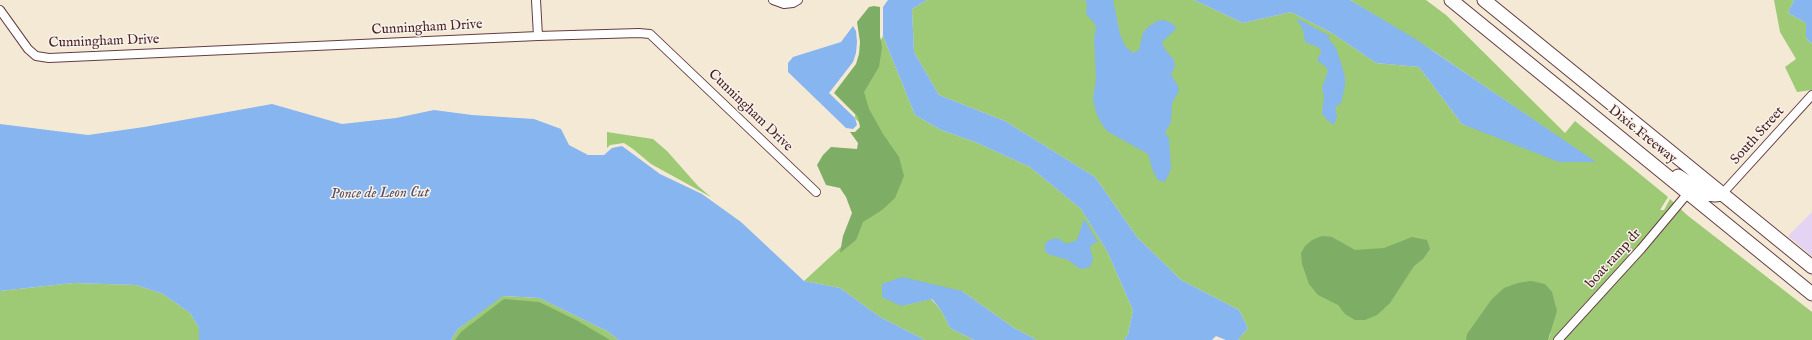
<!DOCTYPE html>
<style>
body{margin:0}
canvas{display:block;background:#f4e9d5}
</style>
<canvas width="1812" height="340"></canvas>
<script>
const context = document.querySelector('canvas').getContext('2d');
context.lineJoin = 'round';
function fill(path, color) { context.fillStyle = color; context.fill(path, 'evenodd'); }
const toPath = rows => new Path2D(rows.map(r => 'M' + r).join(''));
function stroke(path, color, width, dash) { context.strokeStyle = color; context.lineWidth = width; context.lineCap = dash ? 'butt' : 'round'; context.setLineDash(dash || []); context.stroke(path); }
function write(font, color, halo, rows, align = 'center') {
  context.font = font + ' "IM FELL English",serif'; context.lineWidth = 3; context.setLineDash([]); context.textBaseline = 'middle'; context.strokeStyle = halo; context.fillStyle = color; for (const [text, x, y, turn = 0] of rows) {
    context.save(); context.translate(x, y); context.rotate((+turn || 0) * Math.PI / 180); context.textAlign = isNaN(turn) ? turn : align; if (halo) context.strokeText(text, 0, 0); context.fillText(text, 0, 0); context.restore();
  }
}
fill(toPath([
 [1812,212,1812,256,1788,236]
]), '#e4d3f2');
fill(toPath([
 [927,0,1194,0,1243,23,1291,12,1332,33,1376,63,1419,67,1462,124,1595,162,1435,52,1350,0,1426,0,1446,15,1565,133,1575,121,1668,197,1660,210,1664,210,1670,199,1687,215,1812,312,1812,340,1548,340,1551,333,1543,340,1238,340,1248,328,1239,310,1181,280,1137,237,1095,177,1005,121,939,95,914,52,912,9],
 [1774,0,1794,0,1788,13,1806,23,1806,38,1812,44,1812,90,1797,92,1785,67,1796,59,1780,32],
 [883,36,915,115,941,130,975,142,1030,167,1081,209,1107,251,1133,310,1128,334,1124,340,1037,340,1014,328,962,291,901,306,931,299,941,310,950,328,974,340,925,340,880,317,840,288,804,281,841,247,857,228,868,132,855,118,857,100,865,71],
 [607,132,653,139,667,151,698,186,711,197,651,164,633,149,624,143,610,145,607,148],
 [73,283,136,285,163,294,190,313,199,328,199,340,0,340,0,291],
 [502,296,539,298,607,331,619,340,451,340,458,329]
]), '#9ec975');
fill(toPath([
 [874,6,880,7,880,36,882,47,879,67,864,92,869,109,883,134,899,157,904,176,895,198,882,210,863,222,856,240,840,253,843,236,852,213,846,197,840,188,826,185,817,165,823,155,831,147,857,149,858,143,850,132,855,132,860,127,858,117,834,93,856,64,859,54,860,42,857,22,869,7],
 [1322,236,1332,237,1355,250,1384,248,1412,237,1427,240,1430,249,1423,259,1414,266,1390,303,1377,315,1365,320,1355,320,1345,314,1338,305,1318,295,1309,284,1302,264,1301,253,1305,246,1312,240],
 [1531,281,1545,284,1552,292,1557,311,1548,340,1466,340,1467,334,1492,299,1504,288,1518,283],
 [504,299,539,302,576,320,610,340,455,340,461,332]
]), '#7ead66');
fill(toPath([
 [888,0,927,0,912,9,914,52,939,95,1005,121,1095,177,1137,237,1181,280,1239,310,1248,328,1238,340,1226,340,1216,336,1212,340,1124,340,1128,334,1133,310,1107,251,1081,209,1030,167,975,142,941,130,915,115,883,36,883,7],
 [1085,0,1113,0,1120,34,1125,46,1133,53,1139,50,1143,33,1148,27,1157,21,1165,20,1173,24,1176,29,1162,42,1164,48,1174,60,1175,66,1171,75,1177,84,1179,91,1172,103,1171,122,1165,133,1169,138,1171,169,1165,182,1158,180,1153,171,1148,154,1107,131,1100,121,1096,112,1093,99,1096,79,1094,39,1096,29,1095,24,1086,14,1087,4],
 [1194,0,1350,0,1417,40,1596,162,1559,162,1462,124,1419,67,1376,63,1332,33,1291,12,1243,23],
 [1794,0,1812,0,1812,44,1806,38,1806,23,1788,13],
 [1296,18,1330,36,1328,38,1336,48,1342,66,1345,77,1345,86,1341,103,1335,107,1337,116,1334,125,1326,119,1322,113,1324,97,1322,88,1328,71,1326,67,1317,60,1321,52,1320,48,1305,42,1303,30],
 [853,26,856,31,857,42,856,53,853,62,829,93,855,118,857,125,853,129,846,128,788,72,788,63,793,57,841,42],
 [272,104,342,124,396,118,434,110,472,115,534,119,561,129,569,145,588,155,604,155,612,148,622,146,660,174,702,194,741,222,804,281,840,288,880,317,925,340,619,340,607,331,539,298,503,296,458,329,451,340,199,340,199,328,190,313,163,294,136,285,73,283,0,291,0,124,88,135,144,127],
 [1084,219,1098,242,1092,244,1090,248,1093,259,1090,267,1082,269,1079,268,1068,260,1048,254,1045,251,1045,244,1049,240,1056,238,1060,239,1064,243,1070,243,1077,240],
 [902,277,962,291,1014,328,1037,340,974,340,950,328,941,310,932,299,901,306,882,297,882,284]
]), '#86b5f0');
const minor = toPath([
 [536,0,538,36],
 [773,0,784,4,793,3,798,0],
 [0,10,28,49,36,56,49,58,538,36,639,33,650,34,816,192],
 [1722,194,1812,95],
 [1558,340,1641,249,1688,193]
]);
const primary = toPath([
 [1451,0,1812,294],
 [1484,0,1812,267],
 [1678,176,1706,194,1715,195,1722,194]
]);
stroke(minor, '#643d44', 10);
stroke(primary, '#643d44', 15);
stroke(minor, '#fff', 8);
stroke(primary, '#fff', 13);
write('14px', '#4a1f2b', '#f7f3e8', [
 ["Cunningham Drive",427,28,-3],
 ["Cunningham Drive",104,42,-2],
 ["Cunningham Drive",750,111,44],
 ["Dixie Freeway",1642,135,39],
 ["South Street",1758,136,-48],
 ["boat ramp dr",1614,259,-48]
]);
write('italic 15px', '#5c4c66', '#f7f3e8', [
 ["Ponce de Leon Cut",380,194,-1]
]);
</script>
